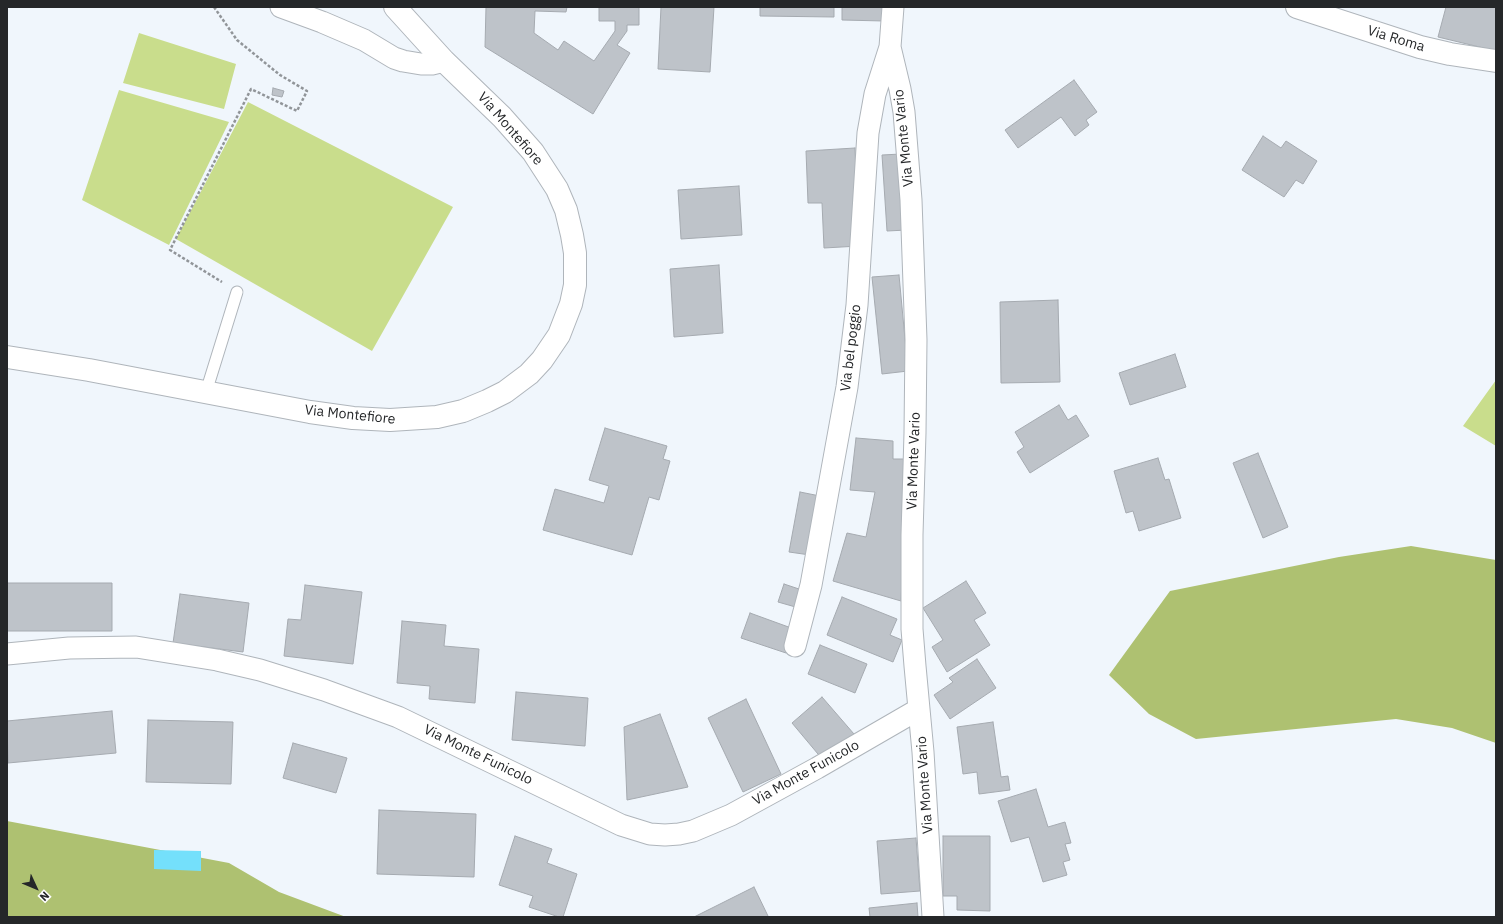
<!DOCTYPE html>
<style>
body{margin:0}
#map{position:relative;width:1503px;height:924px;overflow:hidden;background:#f0f6fc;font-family:"IBM Plex Sans",sans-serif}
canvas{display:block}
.frame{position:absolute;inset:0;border:8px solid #252729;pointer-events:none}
.north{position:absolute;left:16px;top:868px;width:40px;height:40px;-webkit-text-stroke:3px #fff;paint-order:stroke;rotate:134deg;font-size:11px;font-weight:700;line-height:16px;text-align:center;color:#252729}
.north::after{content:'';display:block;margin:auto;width:14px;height:18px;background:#252729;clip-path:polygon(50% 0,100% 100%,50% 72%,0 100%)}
</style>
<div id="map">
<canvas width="1503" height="924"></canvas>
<div class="frame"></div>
<div class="north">N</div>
</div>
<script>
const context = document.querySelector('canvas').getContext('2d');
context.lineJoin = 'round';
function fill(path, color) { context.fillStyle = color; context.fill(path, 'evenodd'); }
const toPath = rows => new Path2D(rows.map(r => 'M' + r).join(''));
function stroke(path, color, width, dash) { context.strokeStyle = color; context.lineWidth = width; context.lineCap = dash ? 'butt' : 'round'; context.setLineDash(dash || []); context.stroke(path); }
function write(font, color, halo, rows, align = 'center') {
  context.font = font + ' "IBM Plex Sans",sans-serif'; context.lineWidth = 3.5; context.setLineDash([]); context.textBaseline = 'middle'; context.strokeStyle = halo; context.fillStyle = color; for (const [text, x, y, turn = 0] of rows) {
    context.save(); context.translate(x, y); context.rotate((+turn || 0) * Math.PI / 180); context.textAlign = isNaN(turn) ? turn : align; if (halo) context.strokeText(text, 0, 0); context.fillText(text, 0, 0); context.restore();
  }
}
fill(toPath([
 [139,33,236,64,224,109,123,83],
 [119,90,229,122,169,245,82,200],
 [248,102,453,207,372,351,176,239],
 [1496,380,1496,446,1463,426]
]), '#c9dd8c');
fill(toPath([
 [1411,546,1496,560,1496,743,1452,728,1396,719,1196,739,1149,714,1109,675,1170,591,1339,557],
 [7,821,229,863,279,892,346,917,7,917]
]), '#aec171');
fill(toPath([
 [154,850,201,851,201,871,154,869]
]), '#74e0fb');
const building = toPath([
 [486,7,567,7,566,12,535,11,534,33,558,50,564,41,594,61,615,31,615,21,599,21,599,7,639,7,639,25,627,25,627,31,617,45,630,53,593,114,485,47,486,7],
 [661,7,714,7,710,72,658,69,661,7],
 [760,7,834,7,834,17,760,16,760,7],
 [842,7,885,7,884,21,842,20,842,7],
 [1446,7,1496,7,1496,51,1438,37,1446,7],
 [1074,80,1097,112,1086,120,1089,125,1075,136,1061,117,1018,148,1005,130,1074,80],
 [273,88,284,91,282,97,272,95,273,88],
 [1263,136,1281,148,1286,141,1317,161,1303,184,1296,180,1284,197,1242,170,1263,136],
 [855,148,859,246,824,248,822,203,808,203,806,151,855,148],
 [901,154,907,230,887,231,882,155,901,154],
 [739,186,742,235,681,239,678,190,739,186],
 [719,265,723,333,674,337,670,269,719,265],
 [899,275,908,371,882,374,872,277,899,275],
 [1058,300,1060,382,1001,383,1000,302,1058,300],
 [1175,354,1186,387,1130,405,1119,373,1175,354],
 [1059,405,1068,420,1076,415,1089,436,1030,473,1017,452,1024,447,1015,432,1059,405],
 [605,428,667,446,663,459,670,461,659,500,649,497,632,555,543,530,555,489,604,503,609,486,589,480,605,428],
 [856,438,893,441,893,459,908,459,901,601,833,581,847,533,866,537,875,492,850,490,856,438],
 [1258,453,1288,527,1263,538,1233,463,1258,453],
 [1158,458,1165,480,1169,479,1181,518,1139,531,1133,511,1126,513,1114,471,1158,458],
 [800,492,820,496,810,555,789,552,800,492],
 [966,581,986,613,974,620,990,645,947,672,932,647,943,640,923,608,966,581],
 [7,583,112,583,112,631,7,631,7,583],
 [784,584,805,591,799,608,778,602,784,584],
 [305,585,362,592,353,664,284,656,288,619,301,620,305,585],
 [180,594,249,603,243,652,173,643,180,594],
 [842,597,897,619,890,635,902,640,893,662,827,635,842,597],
 [750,613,794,629,786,653,741,638,750,613],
 [402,621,446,625,444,646,479,649,475,703,429,699,430,686,397,683,402,621],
 [820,645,867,664,855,693,808,674,820,645],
 [977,659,996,688,950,719,934,695,953,682,949,678,977,659],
 [516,692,588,698,585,746,512,740,516,692],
 [822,697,854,734,823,760,792,723,822,697],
 [746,699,781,774,743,792,708,718,746,699],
 [112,711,116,753,8,763,7,721,112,711],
 [660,714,688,787,627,800,624,727,660,714],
 [148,720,233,722,231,784,146,782,148,720],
 [993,722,1001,777,1008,776,1010,790,979,794,977,772,963,774,957,727,993,722],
 [293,743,347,758,336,793,283,778,293,743],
 [1036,789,1048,827,1065,822,1071,843,1065,844,1070,860,1063,862,1067,875,1043,882,1029,837,1011,842,998,801,1036,789],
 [379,810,476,814,474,877,377,874,379,810],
 [515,836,552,849,547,863,577,874,563,917,559,917,529,907,533,896,499,885,515,836],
 [943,836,990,836,990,911,957,910,957,896,943,896,943,836],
 [916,838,920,891,881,894,877,841,916,838],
 [754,887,768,916,766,917,694,917,754,887],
 [917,903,918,917,870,917,869,908,917,903]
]);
fill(building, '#bec3c9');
stroke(building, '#a5aab0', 1);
const lane = toPath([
 [206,392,237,292]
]);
const street = toPath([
 [281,7,322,22,364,40,394,58,403,61,421,64,432,64,444,61],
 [893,7,890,47,900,89,904,112,911,200,916,340,915,433,912,535,912,629,915,666,923,752,933,917],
 [795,646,811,585,847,387,857,305,868,133,875,94,890,47],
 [7,654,69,648,136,647,217,660,260,670,324,690,398,717,621,825,650,834,665,835,679,834,693,831,731,815,817,768,919,709]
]);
const secondary = toPath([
 [1297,7,1420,47,1450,54,1496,61],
 [7,357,89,370,310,412,353,418,390,420,437,417,463,411,487,401,505,392,529,374,542,360,559,335,571,304,575,285,575,253,572,235,566,210,557,189,533,152,502,117,444,61,395,7]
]);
stroke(lane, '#afb5bb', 13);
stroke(street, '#afb5bb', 23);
stroke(secondary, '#afb5bb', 24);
stroke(toPath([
 [214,7,237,40,280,75,307,91,297,111,251,89,170,250,222,282]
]), '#919599', 2.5, [3, 2]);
stroke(lane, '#fff', 11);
stroke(street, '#fff', 21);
stroke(secondary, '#fff', 22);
write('14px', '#252729', '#fff', [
 ["Via Roma",1396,39,17],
 ["Via Montefiore",510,129,49],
 ["Via Monte Vario",904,138,-96],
 ["Via bel poggio",851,348,-83],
 ["Via Montefiore",350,415,6],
 ["Via Monte Vario",914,461,-88],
 ["Via Monte Funicolo",478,755,26],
 ["Via Monte Funicolo",806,773,-29],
 ["Via Monte Vario",925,785,-94]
]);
</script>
